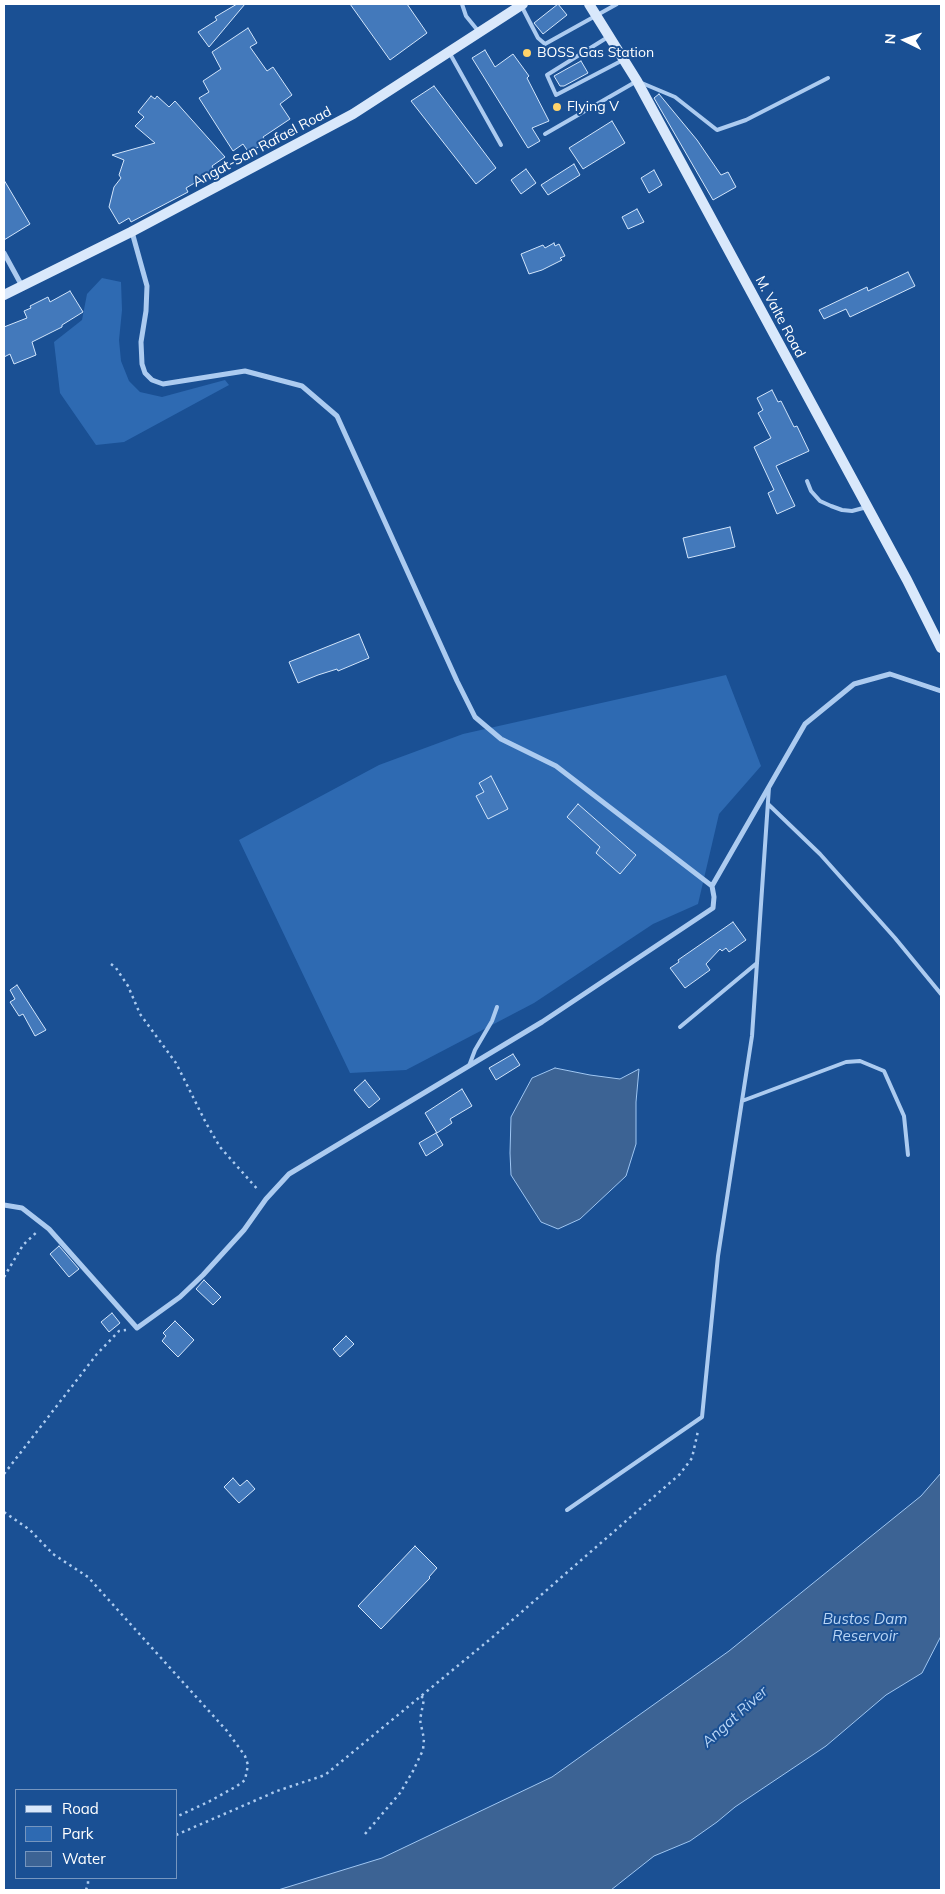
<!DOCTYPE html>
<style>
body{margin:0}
#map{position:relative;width:945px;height:1894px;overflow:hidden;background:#1a5094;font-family:Mulish,sans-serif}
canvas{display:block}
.frame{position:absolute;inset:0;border:5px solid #fff;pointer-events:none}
.legend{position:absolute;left:15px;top:1789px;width:162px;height:90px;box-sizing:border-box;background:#1a5094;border:1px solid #7696bf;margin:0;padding:6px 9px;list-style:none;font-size:15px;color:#fff}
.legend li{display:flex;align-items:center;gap:10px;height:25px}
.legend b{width:25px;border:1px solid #7696bf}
.north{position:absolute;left:880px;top:15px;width:50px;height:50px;-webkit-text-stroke:4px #1a5094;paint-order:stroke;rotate:274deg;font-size:14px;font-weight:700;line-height:20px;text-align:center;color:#fff}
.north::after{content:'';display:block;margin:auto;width:18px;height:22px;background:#fff;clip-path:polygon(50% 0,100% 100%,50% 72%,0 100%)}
</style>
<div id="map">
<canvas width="945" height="1894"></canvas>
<div class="frame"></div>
<ul class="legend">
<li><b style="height:6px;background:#d9e8fb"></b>Road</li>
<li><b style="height:14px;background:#2e6ab2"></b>Park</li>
<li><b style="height:14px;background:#3c6394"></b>Water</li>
</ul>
<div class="north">N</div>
</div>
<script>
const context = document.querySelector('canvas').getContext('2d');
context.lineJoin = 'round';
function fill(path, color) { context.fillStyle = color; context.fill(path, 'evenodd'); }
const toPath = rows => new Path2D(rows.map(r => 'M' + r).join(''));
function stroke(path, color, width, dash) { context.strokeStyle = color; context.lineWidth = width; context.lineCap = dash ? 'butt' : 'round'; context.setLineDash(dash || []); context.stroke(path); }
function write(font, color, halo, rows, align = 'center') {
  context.font = font + ' Mulish,sans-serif'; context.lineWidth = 4; context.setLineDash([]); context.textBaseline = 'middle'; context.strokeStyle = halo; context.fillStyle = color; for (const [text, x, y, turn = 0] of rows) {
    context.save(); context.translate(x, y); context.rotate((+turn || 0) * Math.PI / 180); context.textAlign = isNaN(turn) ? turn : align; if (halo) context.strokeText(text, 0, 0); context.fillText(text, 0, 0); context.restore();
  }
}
fill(toPath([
 [102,278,121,282,122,310,119,340,121,361,129,381,140,392,162,397,225,380,229,385,124,442,96,445,60,393,54,342,82,320,87,294],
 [726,675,761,766,719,814,698,904,653,924,534,1003,406,1070,350,1073,239,840,379,765,463,734]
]), '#2e6ab2');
const water = toPath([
 [555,1068,590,1075,620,1079,639,1069,636,1102,636,1144,626,1176,580,1219,558,1229,541,1222,511,1175,510,1153,511,1117,532,1078,555,1068],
 [941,1473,941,1636,922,1673,886,1695,826,1746,735,1807,717,1822,690,1841,654,1856,611,1890,278,1890,382,1858,552,1777,729,1651,921,1496,941,1473]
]);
fill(water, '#3c6394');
stroke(water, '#9fc6f2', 1);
const building = toPath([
 [237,4,245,4,209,47,198,32,217,20,215,17,237,4],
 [350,4,407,4,427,33,390,60,350,4],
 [558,4,567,15,543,34,534,23,558,4],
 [248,28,257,43,250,47,267,71,273,67,292,95,280,104,290,119,263,137,266,142,249,153,243,144,233,151,199,98,209,92,203,81,221,69,212,52,248,28],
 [485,50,495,67,513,54,529,76,527,78,549,121,532,128,540,141,528,148,472,58,485,50],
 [581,61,588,73,564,86,560,86,554,76,581,61],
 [434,86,496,168,476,184,411,101,434,86],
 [659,94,697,140,721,175,728,172,736,187,713,200,654,98,659,94],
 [151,96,155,99,157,96,169,107,175,101,225,157,212,166,215,171,186,188,188,192,131,222,129,218,119,224,109,207,114,187,121,178,119,175,124,160,112,155,155,143,135,126,144,117,138,112,151,96],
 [612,121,625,143,583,169,569,148,612,121],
 [574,164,580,175,548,195,541,185,574,164],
 [526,169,536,183,521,194,511,180,526,169],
 [654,170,662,185,649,193,641,178,654,170],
 [4,180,30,224,4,240,4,180],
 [637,209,644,222,628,229,622,217,637,209],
 [554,243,555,246,559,244,565,256,560,258,562,260,542,270,529,274,521,254,543,245,545,248,554,243],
 [908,272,915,286,850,317,846,309,824,319,819,310,867,287,868,291,908,272],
 [70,291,83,312,62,325,62,327,32,342,36,355,14,364,10,354,4,357,4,327,27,318,24,311,31,308,30,306,48,297,50,302,70,291],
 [772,390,778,402,781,401,794,427,797,426,809,451,776,466,795,506,777,514,768,493,774,490,754,447,771,438,758,413,763,410,757,398,772,390],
 [730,527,735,547,688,558,683,538,730,527],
 [359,634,369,658,338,671,337,669,318,675,298,683,289,662,359,634],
 [491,776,508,809,488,819,476,796,484,792,479,783,491,776],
 [578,804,636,855,620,874,596,853,600,847,567,817,578,804],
 [733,922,746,940,729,952,726,948,722,951,720,949,706,964,710,970,685,988,670,968,679,962,678,960,733,922],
 [17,985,46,1030,35,1036,23,1014,19,1016,10,1002,15,999,10,990,17,985],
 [513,1054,520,1065,496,1080,489,1068,513,1054],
 [365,1080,380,1099,369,1108,354,1090,365,1080],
 [462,1089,472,1106,450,1119,452,1123,437,1133,425,1113,462,1089],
 [436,1133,443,1145,426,1156,419,1143,436,1133],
 [59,1246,79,1269,69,1277,50,1254,59,1246],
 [204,1280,221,1297,213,1305,196,1289,204,1280],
 [112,1313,120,1323,109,1332,101,1322,112,1313],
 [175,1321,194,1340,178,1357,162,1341,166,1336,163,1333,175,1321],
 [346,1336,354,1344,340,1357,333,1349,346,1336],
 [233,1478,240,1486,247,1480,255,1489,239,1503,224,1487,233,1478],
 [415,1546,437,1568,429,1577,430,1578,381,1629,358,1606,415,1546]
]);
fill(building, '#4379bb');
stroke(building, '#d2e5fb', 1);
stroke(toPath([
 [111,964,116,968,128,986,140,1014,176,1063,206,1123,220,1147,259,1191],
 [4,1277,23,1245,38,1231],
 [4,1474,97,1354,119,1331,126,1330],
 [4,1512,30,1530,53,1554,88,1577,227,1731,245,1756,248,1765,245,1780,237,1786,210,1801,176,1817],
 [365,1834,400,1793,413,1771,423,1750,424,1739,420,1720,424,1699,421,1696],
 [176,1835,277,1791,325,1775,494,1636,680,1474,692,1458,698,1431],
 [86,1890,88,1884,88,1878]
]), '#accbf0', 2.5, [2.5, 4]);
stroke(toPath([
 [462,4,466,16,479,32],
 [522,7,538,38,545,44,617,4],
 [608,37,547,75,556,95,623,60],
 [449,52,501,145],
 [545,134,637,81,675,97,717,130,746,120,828,78],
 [807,481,811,491,820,501,831,506,842,510,852,511,867,507],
 [768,804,820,854,895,938,941,994],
 [680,1027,757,963],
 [469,1066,475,1050,492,1021,497,1007],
 [742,1101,846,1062,860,1061,884,1071,904,1116,908,1155],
 [567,1510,702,1417,718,1256,752,1036,769,787]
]), '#accbf0', 4);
stroke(toPath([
 [4,253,22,286],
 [712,886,805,724,854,684,890,674,941,691],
 [4,1205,22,1208,49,1229,137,1328,180,1297,203,1275,244,1230,266,1199,289,1174,542,1022,713,908,714,897,712,886,556,766,501,739,475,717,457,681,337,416,302,386,245,371,163,384,152,380,145,373,142,364,141,342,146,311,147,286,132,232]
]), '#accbf0', 5);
stroke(toPath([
 [589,4,637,81,907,580,941,648],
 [4,295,131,232,353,114,523,4]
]), '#d9e8fb', 10);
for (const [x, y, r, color] of [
 [527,53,5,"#ffd36a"],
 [557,107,5,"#ffd36a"]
]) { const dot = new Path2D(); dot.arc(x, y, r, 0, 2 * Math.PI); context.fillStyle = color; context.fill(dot); stroke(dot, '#1a5094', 2); }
write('14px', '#fff', '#1a5094', [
 ["BOSS Gas Station",537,53],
 ["Flying V",567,107]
], 'left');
write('14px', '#fff', '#1a5094', [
 ["Angat-San Rafael Road",262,147,-28],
 ["M. Valte Road",780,317,62]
]);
write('italic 15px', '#b8d5f6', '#1a5094', [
 ["Bustos Dam",865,1619],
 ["Reservoir",865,1636],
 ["Angat River",735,1717,-42]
]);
</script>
